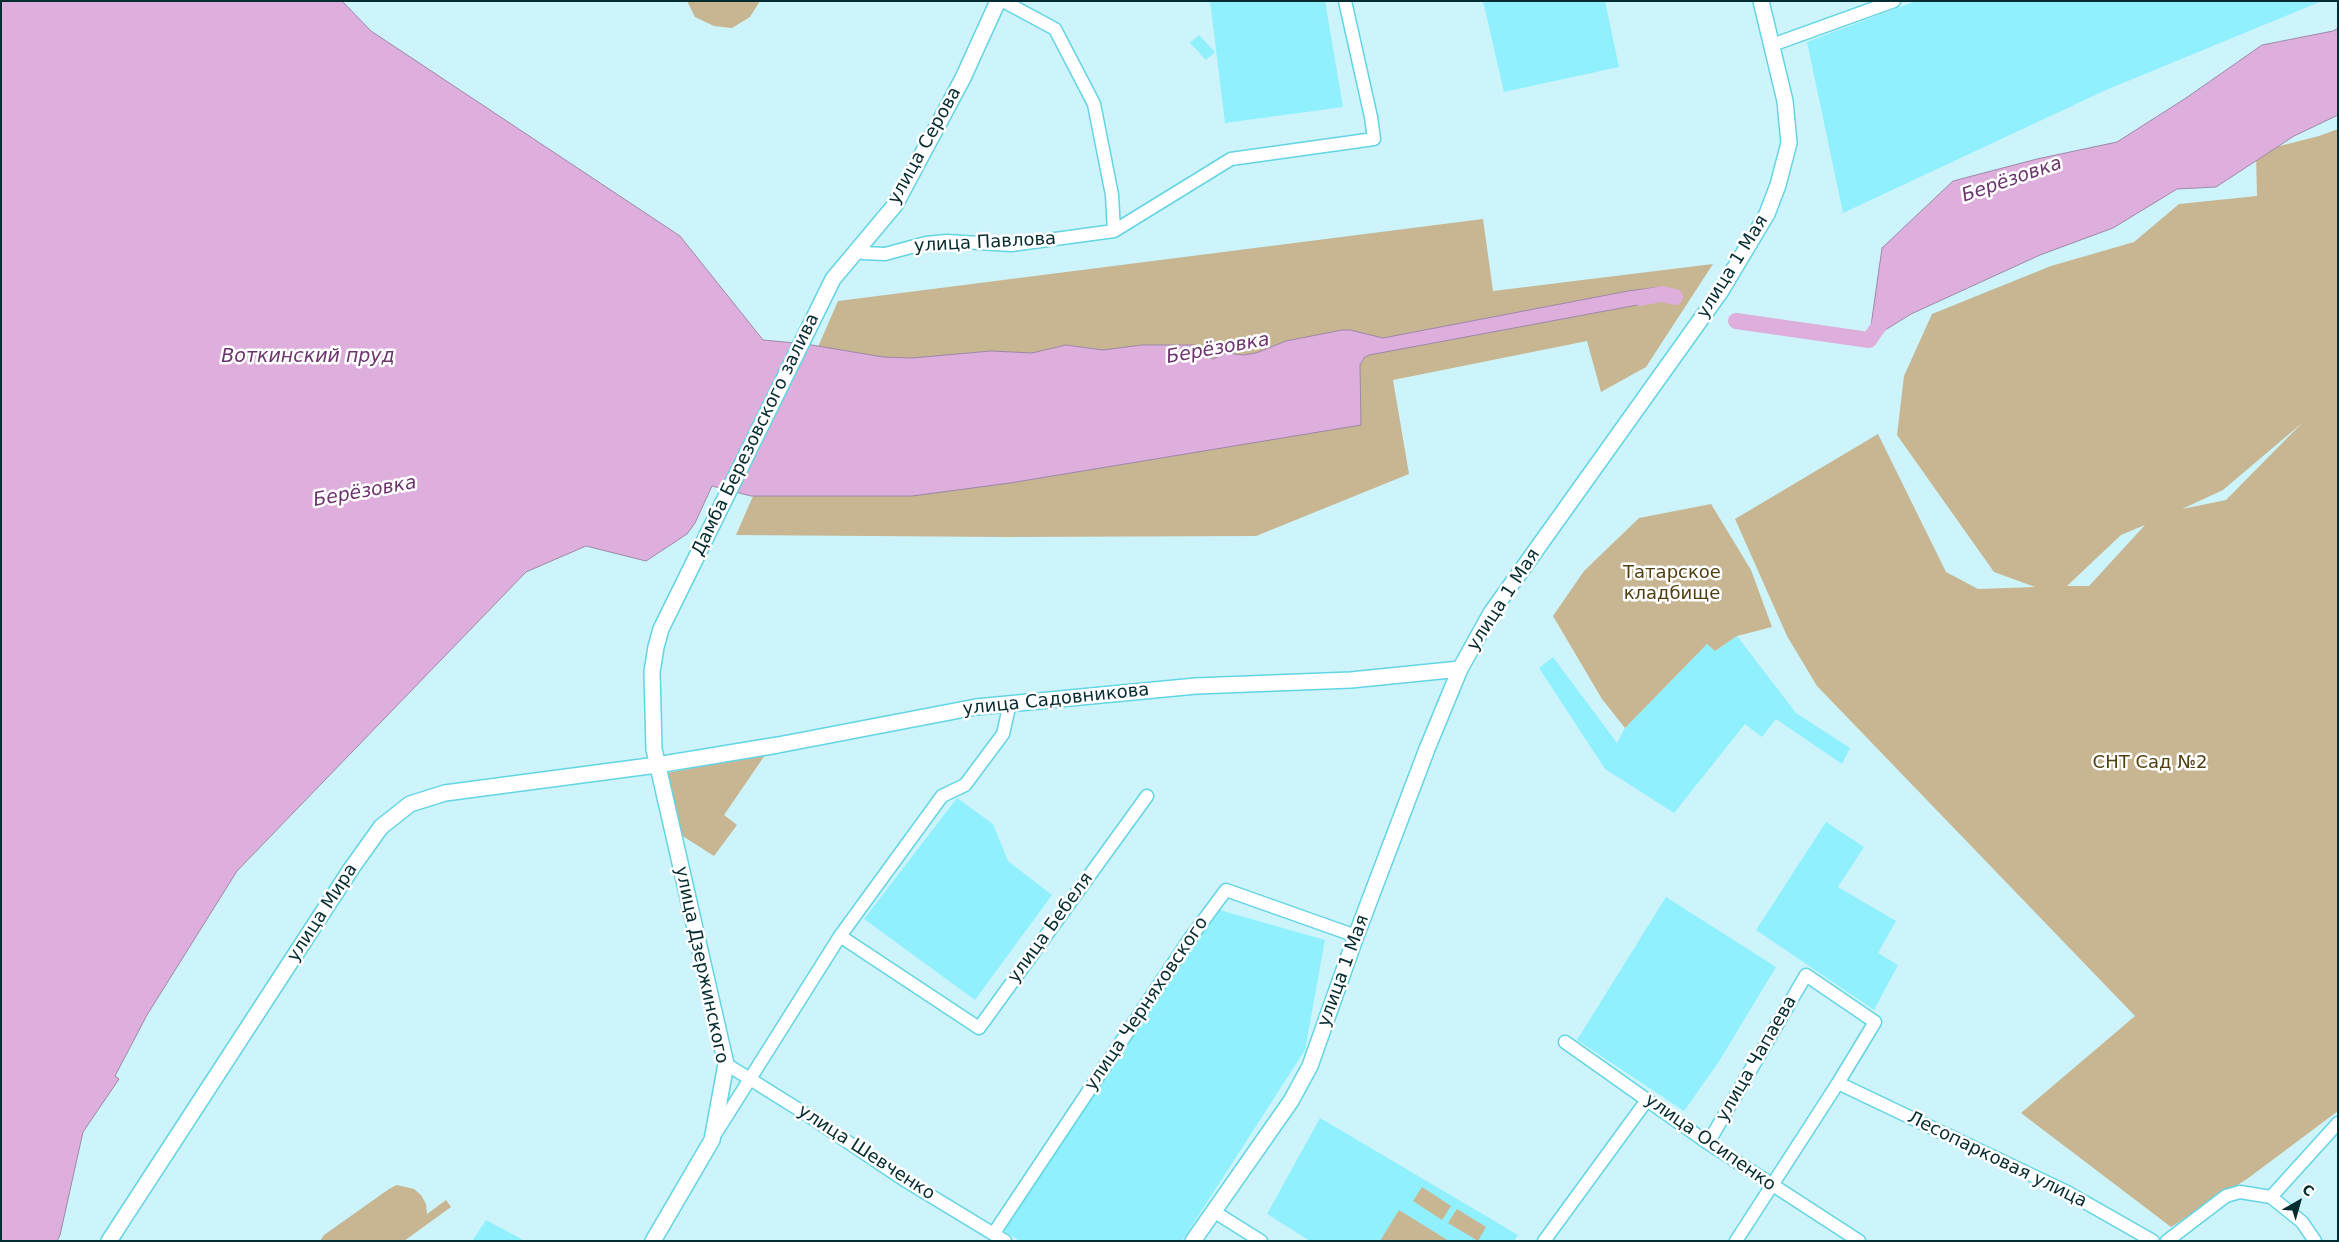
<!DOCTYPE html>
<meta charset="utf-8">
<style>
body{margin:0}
#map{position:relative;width:2339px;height:1242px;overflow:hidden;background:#ccf4fa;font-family:"DejaVu Sans",sans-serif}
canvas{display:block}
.frame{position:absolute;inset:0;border:2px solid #052c30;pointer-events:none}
.north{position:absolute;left:2274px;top:1177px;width:50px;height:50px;-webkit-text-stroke:4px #fff;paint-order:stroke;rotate:38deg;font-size:14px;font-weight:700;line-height:20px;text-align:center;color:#052c30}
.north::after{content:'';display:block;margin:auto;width:18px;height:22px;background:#052c30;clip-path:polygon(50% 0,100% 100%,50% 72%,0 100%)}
</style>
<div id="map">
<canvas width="2339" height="1242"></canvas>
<div class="frame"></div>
<div class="north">С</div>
</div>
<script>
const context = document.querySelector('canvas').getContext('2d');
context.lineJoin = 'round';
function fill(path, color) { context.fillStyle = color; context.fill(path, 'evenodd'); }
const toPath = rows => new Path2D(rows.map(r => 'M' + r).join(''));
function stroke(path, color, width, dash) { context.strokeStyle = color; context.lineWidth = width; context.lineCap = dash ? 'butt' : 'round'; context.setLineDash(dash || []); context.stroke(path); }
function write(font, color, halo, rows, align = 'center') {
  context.font = font + ' "DejaVu Sans",sans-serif'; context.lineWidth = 5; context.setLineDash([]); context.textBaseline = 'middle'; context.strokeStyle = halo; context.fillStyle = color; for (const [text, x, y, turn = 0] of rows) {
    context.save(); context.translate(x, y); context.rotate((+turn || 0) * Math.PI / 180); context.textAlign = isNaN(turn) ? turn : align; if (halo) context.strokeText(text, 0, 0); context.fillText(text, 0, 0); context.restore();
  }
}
fill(toPath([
 [1210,1,1325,1,1343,107,1225,123],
 [1483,1,1605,1,1619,67,1504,92],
 [1916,1,2322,1,2106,90,1843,213,1807,42],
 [1199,35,1215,52,1206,60,1190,43],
 [1737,636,1796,713,1850,748,1842,764,1776,719,1762,737,1745,724,1674,813,1605,769,1539,668,1553,657,1617,743,1625,728,1707,644,1715,651],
 [957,798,993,824,1008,861,1052,895,975,1000,864,919],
 [1826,822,1864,847,1838,887,1896,921,1878,953,1898,965,1874,1010,1756,930],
 [1666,897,1776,967,1718,1063,1684,1111,1577,1040],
 [1216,909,1325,940,1305,1050,1182,1241,1020,1241,1004,1231],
 [1320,1118,1518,1235,1514,1241,1310,1241,1267,1214],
 [486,1220,525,1241,472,1241]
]), '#91f0fe');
fill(toPath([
 [687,1,760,1,750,17,732,28,714,26,695,17],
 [2338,129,2338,1111,2247,1179,2171,1227,2021,1113,2135,1016,1817,686,1787,636,1735,519,1878,434,1946,572,1978,589,2035,587,1994,572,1897,435,1904,376,1932,314,2051,266,2134,242,2179,204,2257,196,2256,152,2319,136],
 [2302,423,2226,500,2182,509,2223,490],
 [2145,525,2089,586,2067,586,2121,535],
 [1483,219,1493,291,1713,264,1646,367,1601,392,1587,341,1393,380,1409,474,1256,536,1005,537,736,535,838,301],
 [1711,504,1751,570,1772,627,1737,636,1715,651,1707,644,1625,728,1602,699,1553,616,1584,571,1639,518],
 [765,755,724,815,737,825,714,856,681,835,666,773],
 [397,1185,414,1189,421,1195,426,1204,427,1214,446,1200,451,1207,404,1241,320,1241,324,1235,389,1189],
 [1422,1187,1451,1206,1442,1220,1413,1201],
 [1457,1209,1486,1227,1478,1241,1448,1223],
 [1399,1210,1449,1241,1380,1241]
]), '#c7b691');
const water = toPath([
 [1,1,342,1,371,31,680,236,763,340,806,344,883,357,912,358,991,351,1032,353,1066,345,1103,350,1142,345,1195,345,1200,354,1213,359,1226,353,1244,355,1256,353,1286,341,1342,330,1350,330,1383,338,1628,291,1660,287,1662,294,1659,301,1369,355,1364,358,1360,365,1361,425,1010,483,912,496,751,496,712,486,695,523,687,534,646,561,586,546,526,572,237,871,147,1015,115,1076,119,1079,83,1132,60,1235,57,1241,1,1241,1,1],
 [2338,28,2338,115,2294,136,2216,187,2177,189,2113,228,2040,255,1911,314,1869,340,1882,248,1953,181,2037,159,2117,142,2186,98,2262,45,2333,31,2338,28]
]);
fill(water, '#deafdd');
stroke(water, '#9d88a9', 1);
stroke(toPath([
 [1640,298,1662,294,1675,297],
 [1736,321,1869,340,1881,323]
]), '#deafdd', 16);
const minor = toPath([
 [1003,1,1055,29,1094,104,1112,195,1114,231],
 [1772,45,1894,1],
 [857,250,863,253,885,254,926,243,947,241,1011,245,1114,231,1231,159,1374,139,1371,117,1345,1],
 [840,936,979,1028,1147,796],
 [1565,1042,1708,1143,1859,1241],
 [726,1064,809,1116,903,1179,1005,1241],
 [1838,1083,2067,1192,2153,1241],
 [714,1136,840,936,942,796,965,785,1003,734,1010,703],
 [1708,1143,1806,975,1875,1022,1838,1083,1736,1241],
 [2271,1197,2338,1123],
 [1213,1211,1261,1241],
 [994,1233,1191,937,1226,890,1356,936],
 [1544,1241,1647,1100],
 [2167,1241,2226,1196,2240,1192,2271,1197,2302,1222,2315,1241]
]);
const major = toPath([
 [109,1241,351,869,381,827,410,804,445,793,657,765,778,745,976,707,1196,686,1351,680,1460,669],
 [653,1241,712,1140,726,1064,654,749,652,672,656,647,661,629,833,279,895,205,963,78,998,1],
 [1193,1241,1291,1101,1310,1066,1356,936,1427,749,1460,669,1491,613,1721,291,1767,214,1778,185,1789,143,1785,101,1761,1]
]);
stroke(minor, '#62d5e4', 15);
stroke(major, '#62d5e4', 18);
stroke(minor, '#fff', 12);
stroke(major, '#fff', 15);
write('18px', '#052c30', '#fff', [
 ["улица Серова",925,146,-61],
 ["улица Павлова",985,243,-3],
 ["улица 1 Мая",1733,267,-58],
 ["Дамба Березовского залива",756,435,-64],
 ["улица 1 Мая",1504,600,-57],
 ["улица Садовникова",1056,700,-6],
 ["улица Мира",323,913,-57],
 ["улица Бебеля",1051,928,-54],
 ["улица Дзержинского",701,965,78],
 ["улица 1 Мая",1344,971,-70],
 ["улица Черняховского",1147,1004,-56],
 ["улица Чапаева",1757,1059,-60],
 ["улица Осипенко",1710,1143,35],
 ["улица Шевченко",866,1153,33],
 ["Лесопарковая улица",1997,1160,26]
]);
write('18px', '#513f10', '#fff', [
 ["Татарское",1672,573],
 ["кладбище",1672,594],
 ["СНТ Сад №2",2150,763]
]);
write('italic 19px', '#6c346d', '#fff', [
 ["Берёзовка",2012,180,-19],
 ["Берёзовка",1218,349,-10],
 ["Воткинский пруд",308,357],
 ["Берёзовка",365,492,-10]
]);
</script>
